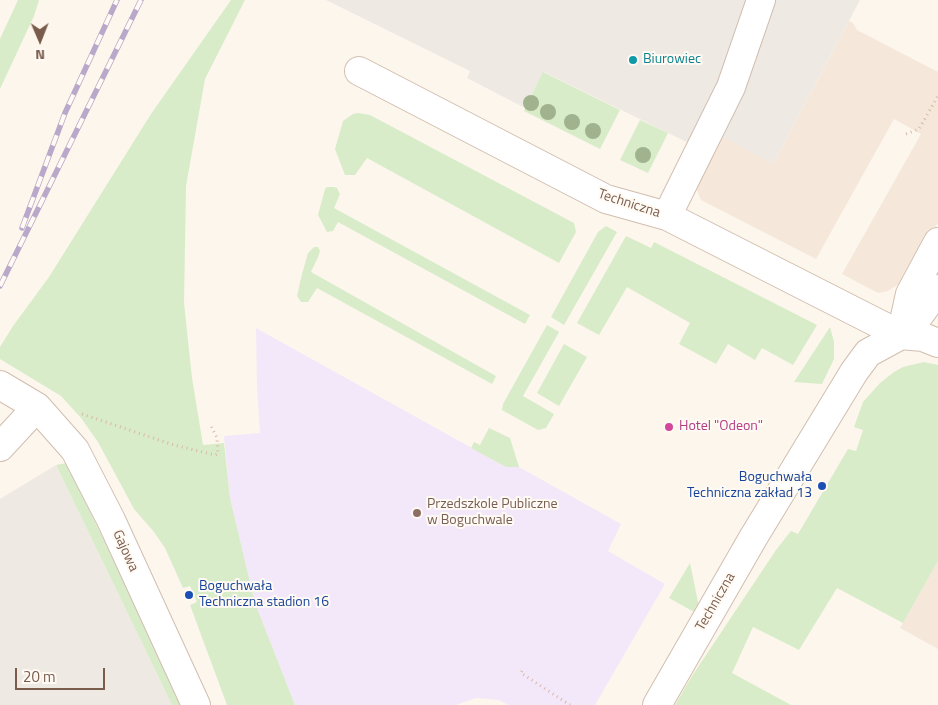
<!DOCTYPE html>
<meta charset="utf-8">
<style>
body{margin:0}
#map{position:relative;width:938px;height:705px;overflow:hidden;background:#fdf6ec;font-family:"Titillium Web",sans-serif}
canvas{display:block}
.north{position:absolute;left:15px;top:15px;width:50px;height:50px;-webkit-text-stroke:4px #fffaf3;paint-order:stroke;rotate:179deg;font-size:14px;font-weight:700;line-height:20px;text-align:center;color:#7a5c4d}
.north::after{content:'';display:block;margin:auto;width:18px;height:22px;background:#7a5c4d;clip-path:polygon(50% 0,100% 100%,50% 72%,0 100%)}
.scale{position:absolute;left:15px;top:668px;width:90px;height:22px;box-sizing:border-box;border:2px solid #7a5c4d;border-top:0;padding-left:6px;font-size:15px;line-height:18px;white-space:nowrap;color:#7a5c4d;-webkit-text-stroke:4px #fffaf3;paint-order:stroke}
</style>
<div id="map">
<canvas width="938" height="705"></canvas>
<div class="north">N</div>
<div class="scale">20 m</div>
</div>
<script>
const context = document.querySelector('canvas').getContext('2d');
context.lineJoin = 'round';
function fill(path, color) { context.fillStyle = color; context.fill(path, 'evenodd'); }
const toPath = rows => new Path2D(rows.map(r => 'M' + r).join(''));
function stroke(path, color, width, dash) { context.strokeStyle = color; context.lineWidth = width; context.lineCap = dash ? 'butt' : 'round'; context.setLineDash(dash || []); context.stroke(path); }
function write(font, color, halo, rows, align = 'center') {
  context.font = font + ' "Titillium Web",sans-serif'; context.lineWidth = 4; context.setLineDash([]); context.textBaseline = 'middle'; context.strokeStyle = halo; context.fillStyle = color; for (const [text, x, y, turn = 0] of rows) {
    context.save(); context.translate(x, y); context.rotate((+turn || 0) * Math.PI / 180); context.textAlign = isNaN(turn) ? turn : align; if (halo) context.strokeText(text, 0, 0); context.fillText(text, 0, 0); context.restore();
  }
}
fill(toPath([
 [849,21,853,23,857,30,938,72,938,223,907,279,888,291,878,293,842,274,921,134,894,119,816,259,701,200,696,188,697,175,723,136,773,164],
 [938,561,938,649,900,628]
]), '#f5e8da');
fill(toPath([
 [326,0,860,0,773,164,723,137,715,152,711,154,544,72,525,108,467,78,470,71],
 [56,465,172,705,0,705,0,499]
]), '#efe9e4');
fill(toPath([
 [256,328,506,467,519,467,621,524,608,551,665,584,595,705,508,705,499,700,476,698,456,705,295,705,255,603,230,498,224,436,260,433,257,387]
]), '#f3e8fa');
fill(toPath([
 [18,0,39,0,34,16,0,89,0,39],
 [231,0,245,0,205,79,186,186,184,303,192,378,203,445,224,443,230,498,255,603,295,705,227,705,190,605,197,602,190,586,183,588,165,548,154,532,134,509,98,442,81,418,61,396,0,359,0,347,13,326,49,277,151,114],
 [543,72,620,110,600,149,524,111],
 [358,113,370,115,574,223,576,232,559,263,367,158,355,175,345,175,335,149,343,121,353,114],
 [640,120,668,133,648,173,620,160],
 [327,187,334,187,337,188,340,194,334,208,530,315,525,324,338,222,333,231,327,232,318,215,325,189],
 [606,226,617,232,564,325,551,317,598,232],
 [626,236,651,248,654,242,817,325,793,365,762,348,755,360,728,344,716,364,679,344,690,323,627,287,599,335,577,323],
 [314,247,318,247,320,251,318,257,311,272,496,376,492,384,317,288,308,302,301,302,297,296,302,274,308,253],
 [547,325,559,332,523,396,554,414,546,428,538,430,502,410,503,404],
 [830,327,834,342,834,359,822,384,794,382],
 [564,344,587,357,559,406,537,393],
 [924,362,938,365,938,561,903,623,837,588,799,650,753,627,732,673,791,705,675,705,692,676,776,550,791,531,798,534,848,449,856,451,863,430,854,427,863,402,880,383,894,372,903,367],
 [489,428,510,438,519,467,506,467,471,448,474,442,480,445],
 [67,463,182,705,172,705,56,465],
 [690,563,699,607,696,613,669,598]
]), '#d8ecc9');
const minor = toPath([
 [359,71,606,199,667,216,901,335],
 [667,216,731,87,761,0],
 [902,334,921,313,938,289],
 [901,335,910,294,938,242],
 [0,385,37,407,75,450,111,520,196,705],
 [0,447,37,407],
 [657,705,753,538,854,372,868,353,901,335,923,337,938,343]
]);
stroke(minor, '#d1beb0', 30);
stroke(toPath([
 [906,134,919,129,938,96],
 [82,414,174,445,215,455,218,454,217,438,210,424],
 [522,671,521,673,570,705]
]), '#d9b8a5', 3, [1, 4]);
stroke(minor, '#fff', 28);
const rail = toPath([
 [22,228,65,113,117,0],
 [0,286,141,0]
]);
stroke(rail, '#b9a8c9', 5.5);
stroke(rail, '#fffaf3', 4, [11]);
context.fillStyle = '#a0b28e';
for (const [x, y] of [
 [531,103],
 [548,112],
 [572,122],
 [593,131],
 [643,155]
]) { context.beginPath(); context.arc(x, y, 8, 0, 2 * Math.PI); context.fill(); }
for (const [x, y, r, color] of [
 [633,60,5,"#0f9aa8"],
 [669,427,5,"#d1479c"],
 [822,486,5,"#1a4fb4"],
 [417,513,5,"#8d6e63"],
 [189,595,5,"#1a4fb4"]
]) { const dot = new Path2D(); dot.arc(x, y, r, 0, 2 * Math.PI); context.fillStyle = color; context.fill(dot); stroke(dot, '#fffaf3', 2); }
write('14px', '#0d838f', '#fffaf3', [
 ["Biurowiec",643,60]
], 'left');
write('14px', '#7a5c4d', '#fffaf3', [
 ["Techniczna",629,204,18],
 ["Gajowa",125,551,66],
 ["Techniczna",716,602,-60]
]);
write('14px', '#b23c85', '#fffaf3', [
 ["Hotel \"Odeon\"",679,427]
], 'left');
write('14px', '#164399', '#fffaf3', [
 ["Boguchwała",812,478],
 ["Techniczna zakład 13",812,494],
 ["Boguchwała",199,587,"left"],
 ["Techniczna stadion 16",199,603,"left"]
], 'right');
write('14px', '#785e54', '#fffaf3', [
 ["Przedszkole Publiczne",427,505],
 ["w Boguchwale",427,521]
], 'left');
</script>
